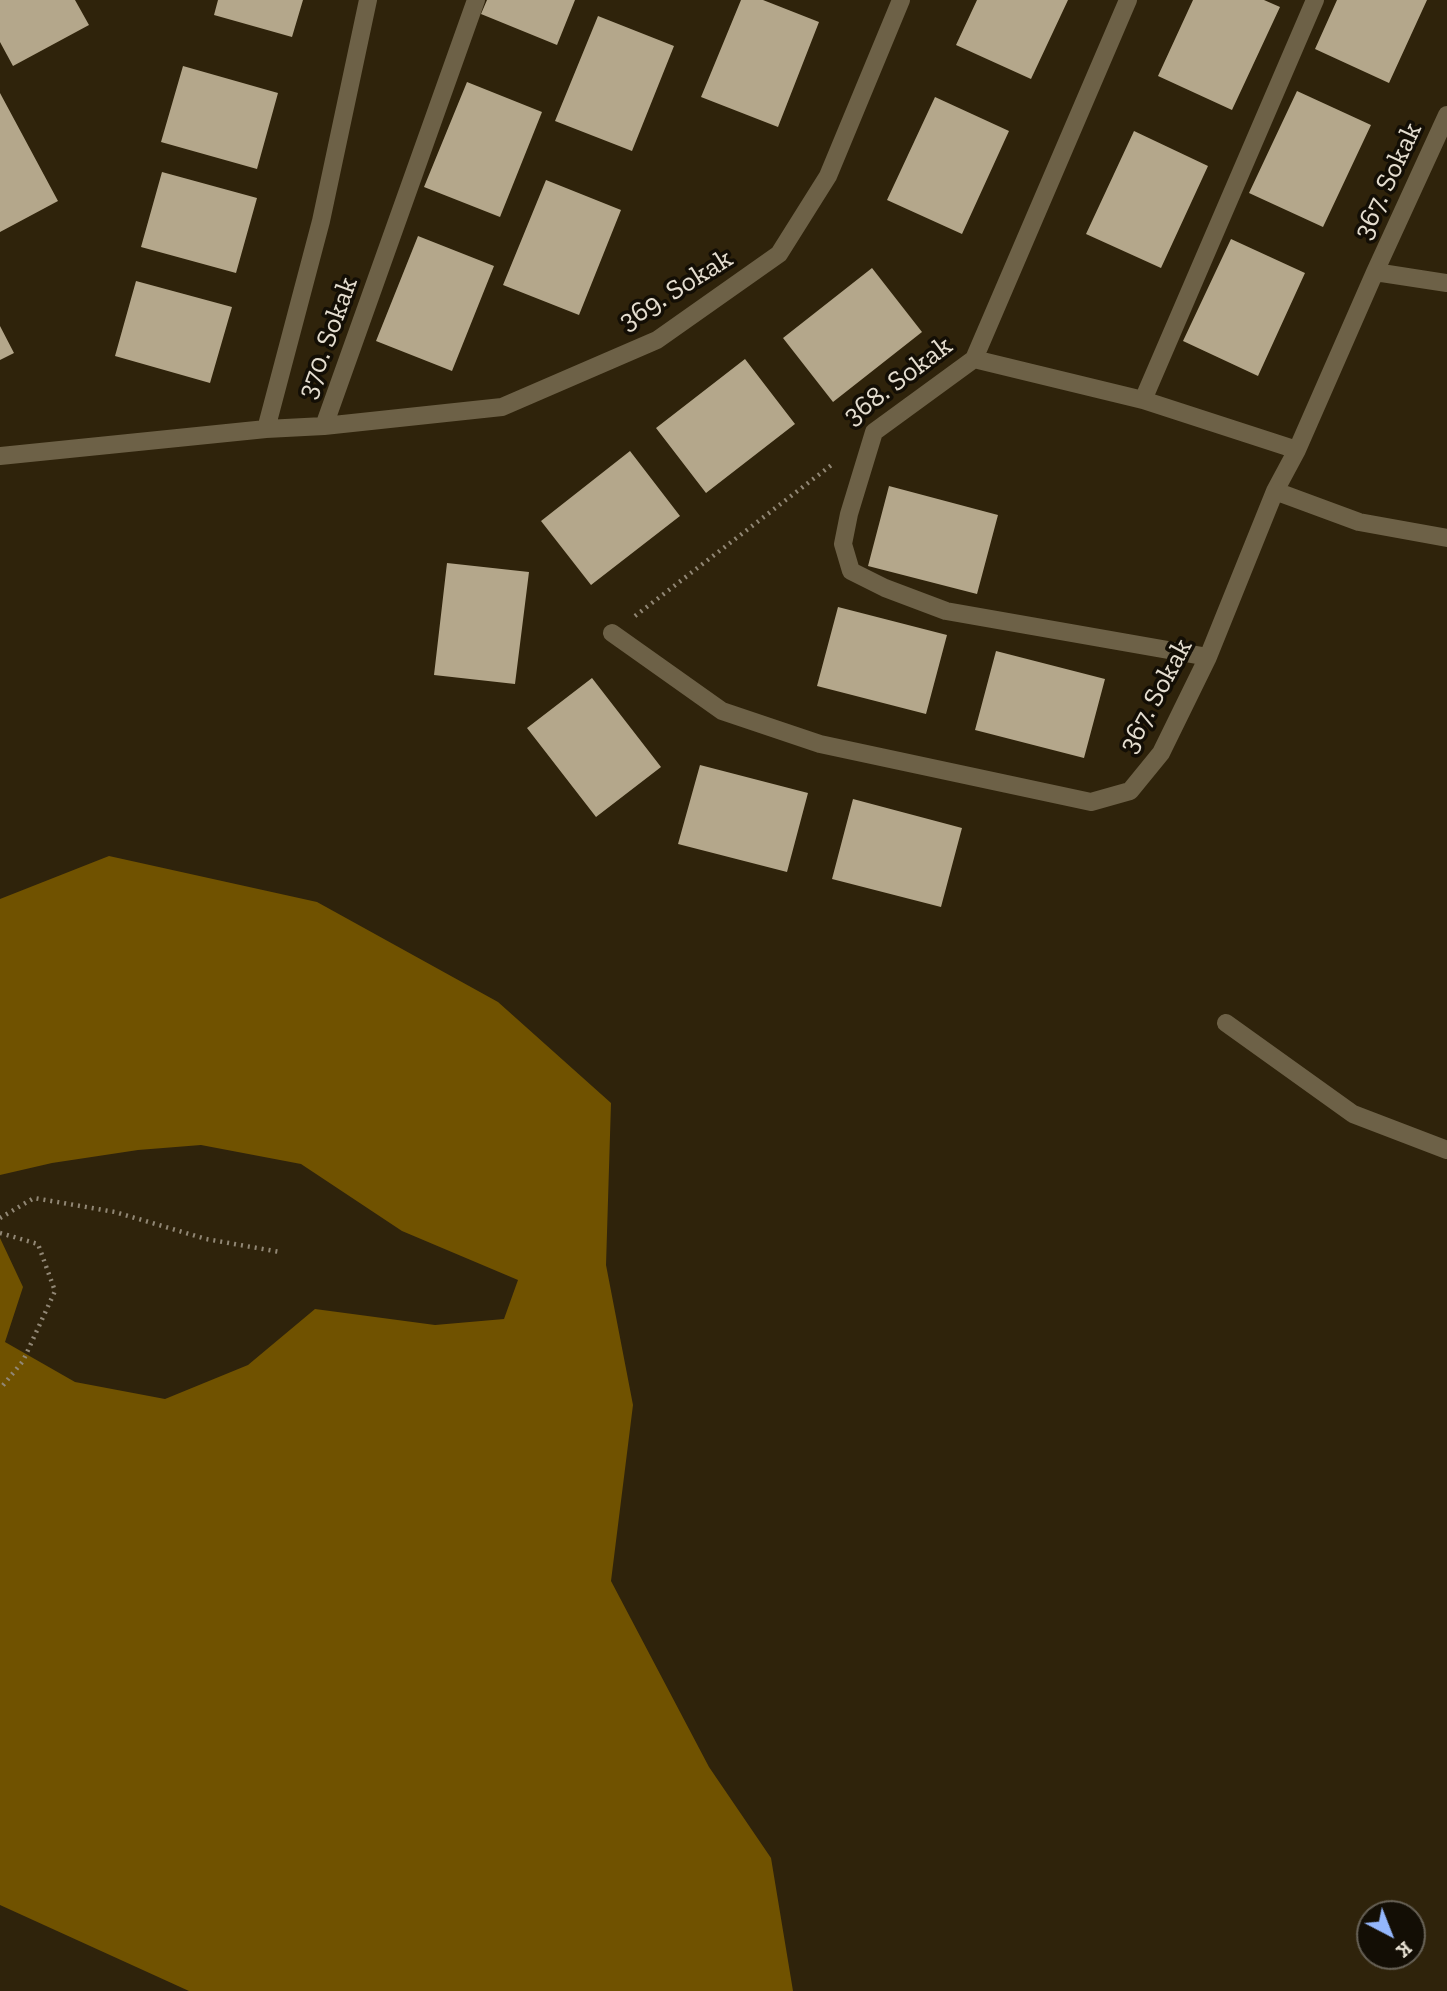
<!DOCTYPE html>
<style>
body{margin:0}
#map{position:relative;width:1447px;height:1991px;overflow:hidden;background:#2f230b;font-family:"Zilla Slab",serif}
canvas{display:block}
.north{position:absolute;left:1356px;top:1900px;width:70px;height:70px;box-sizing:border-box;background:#130e05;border:2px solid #676156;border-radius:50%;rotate:138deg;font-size:19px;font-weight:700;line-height:28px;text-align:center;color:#e5ded0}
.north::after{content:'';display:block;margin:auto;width:24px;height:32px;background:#94b7fd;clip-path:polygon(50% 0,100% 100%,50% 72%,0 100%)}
</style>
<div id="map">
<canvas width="1447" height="1991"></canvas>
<div class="north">K</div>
</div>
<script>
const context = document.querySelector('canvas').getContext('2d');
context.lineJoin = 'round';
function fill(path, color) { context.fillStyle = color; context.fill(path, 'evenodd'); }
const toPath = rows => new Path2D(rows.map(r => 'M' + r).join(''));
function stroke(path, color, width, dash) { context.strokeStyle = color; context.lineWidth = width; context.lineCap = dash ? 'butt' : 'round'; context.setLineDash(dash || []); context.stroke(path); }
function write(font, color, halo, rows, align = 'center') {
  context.font = font + ' "Zilla Slab",serif'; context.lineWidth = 7; context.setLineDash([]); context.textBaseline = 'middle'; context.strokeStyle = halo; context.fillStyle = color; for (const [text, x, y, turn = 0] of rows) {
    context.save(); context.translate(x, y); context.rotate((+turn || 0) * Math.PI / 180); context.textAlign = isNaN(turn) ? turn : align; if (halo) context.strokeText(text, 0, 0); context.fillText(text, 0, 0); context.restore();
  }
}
fill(toPath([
 [109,856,317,902,498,1002,611,1103,606,1265,633,1405,611,1581,709,1767,771,1858,793,1991,189,1991,0,1905,0,1238,23,1287,5,1342,75,1382,165,1399,248,1365,315,1309,435,1325,504,1319,518,1280,402,1231,301,1164,201,1145,138,1150,52,1163,0,1175,0,899]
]), '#705200');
fill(toPath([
 [0,0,75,0,89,25,13,66,0,42],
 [218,0,303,0,292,37,214,15],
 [487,0,575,0,557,45,481,14],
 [741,0,763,0,819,22,778,127,701,97],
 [977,0,1068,0,1031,79,956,45],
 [1193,0,1264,0,1280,7,1232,110,1158,76],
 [1337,0,1427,0,1389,83,1315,49],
 [598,16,674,46,632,151,555,121],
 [183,66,278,93,257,169,161,142],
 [467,82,542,112,500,217,424,187],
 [1297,91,1371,125,1323,227,1249,193],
 [0,93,58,201,0,232],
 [935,97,1009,131,962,234,887,200],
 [1134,131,1208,166,1161,268,1086,234],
 [162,172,257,198,236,273,141,247],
 [546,180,621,210,579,315,503,285],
 [418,236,494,266,452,371,376,341],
 [1231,239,1305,273,1258,376,1183,341],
 [872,268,922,332,833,402,783,338],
 [136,281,232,307,210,383,115,356],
 [0,326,14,353,0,360],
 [745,359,795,424,706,493,656,428],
 [630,451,680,516,591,585,541,521],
 [889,486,998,515,977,594,868,566],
 [447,563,529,572,515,684,434,675],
 [838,607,947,635,926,714,817,686],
 [996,651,1105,679,1084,758,975,730],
 [592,678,661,767,596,817,527,728],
 [700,765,808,793,787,872,678,844],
 [853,799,962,828,941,907,832,879]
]), '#b4a78b');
stroke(toPath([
 [635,616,834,463],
 [0,1218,34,1198,115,1212,206,1239,280,1252],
 [0,1233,38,1244,55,1291,23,1361,0,1389]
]), '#918775', 4.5, [2, 5]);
stroke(toPath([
 [1128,0,974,359,874,432,849,514,843,544,851,571,885,588,946,611,1208,657],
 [1375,272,1447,283],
 [974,359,1143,400,1297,450],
 [1143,400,1315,0],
 [324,426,502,407,657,340,779,254,828,176,901,0],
 [266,429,321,221,368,0],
 [0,456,266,429,324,426,476,0],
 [1275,491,1359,522,1447,538],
 [612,633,722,711,820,744,1091,802,1130,791,1161,753,1208,657,1275,491,1297,450,1375,272,1447,115],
 [1226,1023,1353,1114,1447,1150]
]), '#6d6147', 18);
write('28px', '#e5ded0', '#130e05', [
 ["367. Sokak",1388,181,-65],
 ["369. Sokak",676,290,-32],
 ["370. Sokak",328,338,-70],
 ["368. Sokak",898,381,-37],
 ["367. Sokak",1156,696,-62]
]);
</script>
